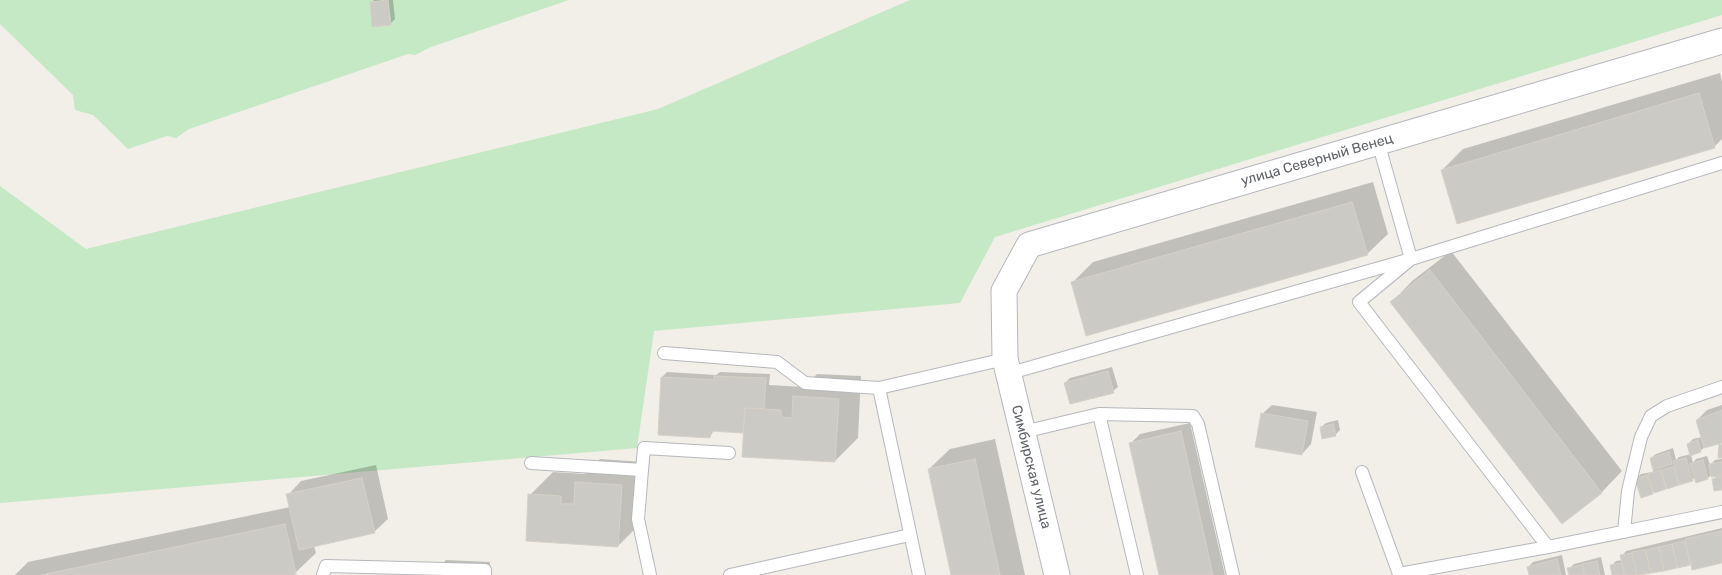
<!DOCTYPE html>
<meta charset="utf-8">
<style>
body{margin:0}
canvas{display:block;background:#f1efe8}
</style>
<canvas width="1722" height="575"></canvas>
<script>
const context = document.querySelector('canvas').getContext('2d');
context.lineJoin = 'round';
function fill(path, color) { context.fillStyle = color; context.fill(path, 'evenodd'); }
const toPath = rows => new Path2D(rows.map(r => 'M' + r).join(''));
function stroke(path, color, width, dash) { context.strokeStyle = color; context.lineWidth = width; context.lineCap = dash ? 'butt' : 'round'; context.setLineDash(dash || []); context.stroke(path); }
function write(font, color, halo, rows, align = 'center') {
  context.font = font + ' Rubik,sans-serif'; context.lineWidth = 4; context.setLineDash([]); context.textBaseline = 'middle'; context.strokeStyle = halo; context.fillStyle = color; for (const [text, x, y, turn = 0] of rows) {
    context.save(); context.translate(x, y); context.rotate((+turn || 0) * Math.PI / 180); context.textAlign = isNaN(turn) ? turn : align; if (halo) context.strokeText(text, 0, 0); context.fillText(text, 0, 0); context.restore();
  }
}
fill(toPath([
 [0,0,569,0,431,47,415,55,408,54,189,129,176,138,167,136,128,149,93,115,75,110,73,95,0,24],
 [910,0,1722,0,1722,15,995,237,960,303,654,331,637,448,0,503,0,186,86,249,658,109]
]), '#c5e8c5');
fill(toPath([
 [374,0,393,0,395,19,390,24,371,3],
 [1720,73,1722,82,1722,139,1714,147,1442,170,1463,149],
 [1373,182,1388,234,1367,254,1072,283,1093,262],
 [1451,251,1622,471,1602,492,1563,522,1392,302,1412,281],
 [1112,367,1118,387,1113,391,1065,383,1070,378],
 [667,372,716,375,720,372,770,374,769,385,804,387,817,374,861,376,858,438,835,461,745,430,743,432,714,430,710,437,662,377],
 [1272,405,1317,412,1311,444,1302,454,1262,414],
 [1722,405,1722,441,1705,447,1700,451,1691,454,1693,463,1696,459,1707,456,1710,465,1715,460,1722,459,1722,489,1714,479,1718,475,1712,474,1708,478,1697,481,1695,477,1692,480,1654,490,1652,493,1636,479,1641,474,1652,472,1654,470,1651,458,1656,454,1673,448,1676,460,1679,457,1691,454,1688,444,1693,439,1702,437,1697,420,1707,410],
 [1338,420,1340,430,1335,435,1321,427,1326,423],
 [1190,423,1225,575,1161,575,1131,443,1140,434],
 [995,439,1025,575,952,575,929,469,950,449],
 [600,459,644,462,641,523,618,546,530,495,553,472,585,474],
 [376,465,388,519,374,532,314,546,316,553,295,573,287,575,15,575,28,562,290,507,288,495,301,481],
 [1722,528,1722,562,1692,563,1641,575,1613,575,1611,566,1616,561,1623,560,1622,556,1626,551],
 [1562,555,1566,575,1530,575,1528,567,1533,562],
 [1601,557,1605,575,1570,575,1569,569,1574,564],
 [446,560,490,562,489,575,431,575]
]), '#0003');
const building = toPath([
 [388,0,391,25,372,27,370,2,388,0],
 [1699,93,1715,148,1457,224,1441,170,1699,93],
 [1352,202,1368,255,1086,336,1071,282,1352,202],
 [1430,270,1602,493,1562,524,1390,302,1430,270],
 [1108,371,1114,393,1070,404,1064,383,1108,371],
 [714,376,766,378,764,409,745,408,743,433,711,431,710,438,658,435,661,377,714,380,714,376],
 [793,396,839,399,835,462,742,457,745,408,781,410,781,417,792,418,793,396],
 [1722,410,1722,443,1704,448,1696,420,1722,410],
 [1261,413,1308,421,1302,455,1255,447,1261,413],
 [1333,424,1336,436,1322,439,1320,427,1333,424],
 [1181,431,1213,575,1159,575,1129,443,1181,431],
 [1698,440,1701,452,1690,456,1687,444,1698,440],
 [1719,444,1722,445,1722,458,1718,458,1719,444],
 [1669,452,1672,464,1653,470,1650,458,1669,452],
 [1686,458,1693,481,1679,485,1673,461,1686,458],
 [975,459,1000,575,951,575,928,469,975,459],
 [1703,460,1708,479,1696,483,1690,464,1703,460],
 [1722,462,1722,476,1711,477,1709,464,1722,462],
 [1673,467,1679,485,1667,489,1661,470,1673,467],
 [1660,470,1666,489,1654,493,1648,474,1660,470],
 [1647,475,1653,494,1641,498,1635,479,1647,475],
 [1722,477,1722,490,1714,491,1712,479,1722,477],
 [362,478,375,533,299,550,286,494,362,478],
 [575,482,622,485,618,547,526,541,528,494,561,496,561,504,574,504,575,482],
 [285,524,296,574,293,575,41,575,285,524],
 [1722,531,1722,563,1692,570,1685,539,1722,531],
 [1685,541,1690,565,1678,568,1672,544,1685,541],
 [1672,544,1677,568,1664,571,1659,547,1672,544],
 [1659,547,1664,571,1651,573,1646,550,1659,547],
 [1645,550,1651,573,1637,575,1632,552,1645,550],
 [1632,553,1637,575,1625,575,1620,555,1632,553],
 [1557,559,1561,575,1529,575,1527,567,1557,559],
 [1597,561,1600,575,1585,575,1582,564,1597,561],
 [1622,563,1624,575,1612,575,1610,565,1622,563],
 [1582,565,1584,575,1569,575,1567,568,1582,565]
]);
fill(building, '#cccac5');
stroke(building, '#d6d1c6', 1);
const service = toPath([
 [1378,142,1411,259,1359,302,1548,547],
 [664,353,777,362,805,383,879,388,1005,359],
 [1007,374,1411,259,1722,163],
 [879,388,919,575],
 [1099,414,1137,575],
 [1023,432,1099,414,1193,416,1198,424,1233,575],
 [531,463,642,470,638,519,650,575],
 [642,470,644,448,729,453],
 [1362,472,1399,574,1548,547,1722,512],
 [1624,532,1628,491,1641,437,1651,416,1667,406,1722,387],
 [323,575,326,566,485,570,485,575],
 [730,575,910,535]
]);
const minor = toPath([
 [1057,575,1005,359,1004,291,1029,245,1722,41]
]);
stroke(service, '#b5b8bc', 14);
stroke(minor, '#b5b8bc', 27);
stroke(service, '#fff', 12);
stroke(minor, '#fff', 25);
write('14px', '#5f6368', '#fff', [
 ["улица Северный Венец",1317,160,-16],
 ["Симбирская улица",1031,467,76]
]);
</script>
